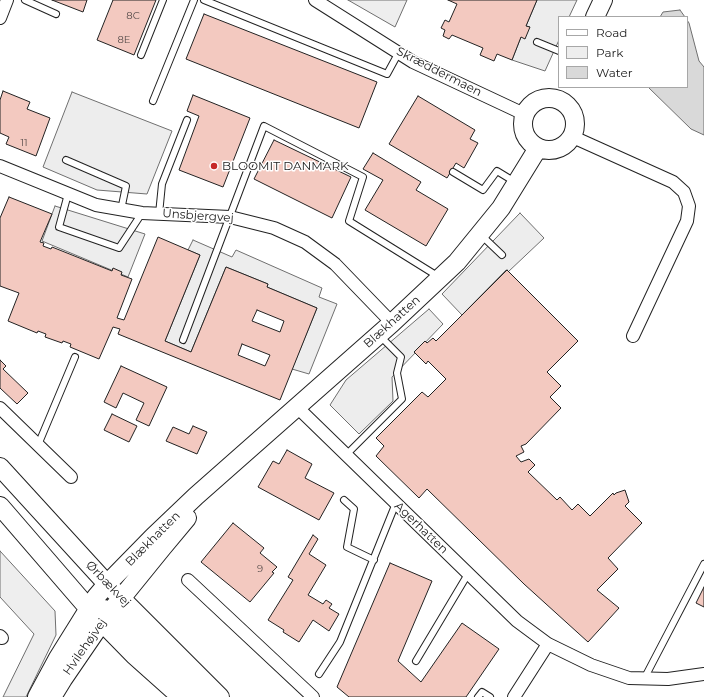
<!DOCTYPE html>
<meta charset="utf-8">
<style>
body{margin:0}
#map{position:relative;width:704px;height:697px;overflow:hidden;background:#fff;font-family:Montserrat,sans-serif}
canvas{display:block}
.legend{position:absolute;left:558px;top:16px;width:130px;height:72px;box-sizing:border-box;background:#fff;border:1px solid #a7a7a7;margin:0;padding:5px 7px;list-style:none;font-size:12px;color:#222}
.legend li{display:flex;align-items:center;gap:8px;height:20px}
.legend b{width:20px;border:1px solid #a7a7a7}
</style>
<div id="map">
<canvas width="704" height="697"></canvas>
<ul class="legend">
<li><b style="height:5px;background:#fff"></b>Road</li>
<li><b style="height:11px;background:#eee"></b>Park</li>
<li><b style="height:11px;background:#d9d9d9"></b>Water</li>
</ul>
</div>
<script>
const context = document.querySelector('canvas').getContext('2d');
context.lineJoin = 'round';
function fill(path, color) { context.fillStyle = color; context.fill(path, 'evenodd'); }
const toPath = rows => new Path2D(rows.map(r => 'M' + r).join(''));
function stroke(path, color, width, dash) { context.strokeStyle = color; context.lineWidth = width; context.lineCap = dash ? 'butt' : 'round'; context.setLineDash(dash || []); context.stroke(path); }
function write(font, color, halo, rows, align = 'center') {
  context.font = font + ' Montserrat,sans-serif'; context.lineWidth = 3; context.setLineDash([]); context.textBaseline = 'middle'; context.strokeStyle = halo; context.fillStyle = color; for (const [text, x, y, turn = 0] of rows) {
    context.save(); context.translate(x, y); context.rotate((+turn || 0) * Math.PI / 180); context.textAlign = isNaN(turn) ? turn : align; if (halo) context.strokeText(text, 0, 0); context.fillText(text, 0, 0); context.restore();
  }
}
const green = toPath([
 [348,0,407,0,395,27,348,0],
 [0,551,55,611,56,635,26,697,3,697,34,634,0,597,0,551]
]);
fill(green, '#eee');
stroke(green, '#6f6f6f', 1);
const parking = toPath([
 [537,0,577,0,569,17,559,17,559,40,545,71,512,60,521,37,530,27,526,26,537,0],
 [72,92,172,131,147,194,97,190,43,167,72,92],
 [55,206,145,234,128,277,42,241,55,206],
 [520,213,544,238,508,272,506,270,462,315,442,294,520,213],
 [193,240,232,257,236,250,322,288,319,297,337,304,309,374,292,369,317,308,267,287,268,284,226,267,191,352,165,341,200,255,188,250,193,240],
 [429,309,443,324,392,377,393,401,359,434,330,405,346,380,429,309]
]);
fill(parking, '#ededed');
stroke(parking, '#6f6f6f', 1);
const water = toPath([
 [680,10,685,17,660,17,663,12,680,10],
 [687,20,689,23,699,61,704,67,704,135,691,129,648,87,687,87,687,20]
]);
fill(water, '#d9d9d9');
stroke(water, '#6f6f6f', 1);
const building = toPath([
 [52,0,87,0,83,12,52,0],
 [113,0,156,0,134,55,97,40,113,0],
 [448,0,537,0,526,26,530,27,525,39,521,37,512,60,497,54,494,61,480,55,483,48,452,35,449,39,443,36,445,30,441,28,445,20,449,22,457,4,448,0],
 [204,14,377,82,359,128,186,59,204,14],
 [3,91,30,102,27,109,50,118,36,156,6,144,9,137,0,133,0,100,3,91],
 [193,95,250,118,223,187,179,170,199,116,187,111,193,95],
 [418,96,475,130,470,139,478,143,464,168,456,163,447,178,389,144,418,96],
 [274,140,351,177,332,218,254,179,274,140],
 [373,153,421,182,416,190,448,209,426,246,365,210,383,180,363,169,373,153],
 [9,197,52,214,40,242,44,243,43,246,51,249,52,247,112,271,113,268,122,272,121,275,132,279,117,318,124,320,158,237,200,255,165,341,191,352,226,267,268,284,267,287,317,308,280,400,118,334,120,329,113,327,99,359,70,347,71,344,63,341,62,343,45,337,46,334,38,331,37,333,8,321,19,293,0,286,0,218,9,197],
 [257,310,284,321,280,332,252,321,257,310],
 [242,344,270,355,265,366,238,355,242,344],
 [507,270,578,341,547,372,561,386,550,397,561,408,526,444,521,446,524,452,516,456,521,462,529,459,535,465,528,472,557,500,560,497,572,510,578,504,590,516,613,493,614,495,616,493,625,490,629,502,625,506,642,523,608,558,618,569,597,590,619,608,588,642,524,584,427,489,419,498,376,456,384,446,376,438,422,392,428,397,446,379,428,361,426,364,414,352,425,341,427,343,433,338,436,341,507,270],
 [0,360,6,366,3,369,28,393,17,404,0,388,0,360],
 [121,366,167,387,149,426,136,420,144,403,123,393,116,408,104,402,121,366],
 [112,414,137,426,129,442,104,430,112,414],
 [193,426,207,432,197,454,166,441,173,427,189,434,193,426],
 [287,450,312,464,305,478,334,493,319,520,258,487,273,461,279,464,287,450],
 [233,523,264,548,260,553,277,567,272,572,274,573,250,602,201,562,233,523],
 [313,535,318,539,309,554,326,565,308,595,323,604,326,600,332,604,329,608,339,614,329,631,313,620,299,642,283,632,284,630,268,620,293,580,288,577,313,535],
 [390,563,432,581,398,661,421,682,462,623,499,649,466,697,349,697,337,687,390,563],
 [704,587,704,607,696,603,704,587]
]);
fill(building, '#f3c9c0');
stroke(building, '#222', 1);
const lane = toPath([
 [25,0,56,14],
 [204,0,387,74,399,52],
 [537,42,559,51],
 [141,55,163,0],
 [153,101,194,0],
 [66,160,126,186,121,210],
 [453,172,483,190,497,171,515,182],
 [68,194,59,227,119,248,142,213],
 [159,214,162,184,187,120],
 [481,235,502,255],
 [183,340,264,126,363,177,349,221,439,277],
 [38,445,75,357],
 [346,455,402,399,397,373,401,357,380,336],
 [344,500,354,509,347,547,374,560],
 [416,661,468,574],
 [319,674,340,642,396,503],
 [644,679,704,564],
 [478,697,482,692,490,697]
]);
const street = toPath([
 [315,0,413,62,524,114],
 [0,18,7,0],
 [573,137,673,182,684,192,689,206,687,221,633,336],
 [0,166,96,205,142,213,230,217,274,228,305,242,335,264,392,323],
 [297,407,517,621,548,644,591,665,629,678,668,679,704,674],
 [0,408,71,477],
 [188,580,313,697],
 [0,636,2,638],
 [514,697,548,644]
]);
const secondary = toPath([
 [595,17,603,0],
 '523 124a26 26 0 1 1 52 0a26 26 0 1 1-52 0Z',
 [0,467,107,584,220,697],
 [0,506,89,609,134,655,181,697],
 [100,608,111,611,201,696,204,697],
 [37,697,58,658,96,597,107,584,153,537,196,496,392,323,457,262,501,208,538,148],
 [52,697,63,679,102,622,162,548,187,518]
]);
stroke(lane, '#222', 8);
stroke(street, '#222', 14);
stroke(secondary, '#222', 20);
stroke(lane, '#fff', 6);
stroke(street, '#fff', 12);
stroke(secondary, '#fff', 18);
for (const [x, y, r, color] of [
 [214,166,4,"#c62828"]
]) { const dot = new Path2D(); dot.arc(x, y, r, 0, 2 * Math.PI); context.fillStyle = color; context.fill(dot); stroke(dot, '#fff', 1.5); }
write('10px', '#564c4a', null, [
 ["8C",133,16],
 ["8E",124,40],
 ["11",24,143],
 ["9",260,569]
]);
write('12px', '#222', '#fff', [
 ["Skræddermaen",439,72,27],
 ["Unsbjergvej",198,216,4],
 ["Blækhatten",392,322,-42],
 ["Agerhatten",421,528,44],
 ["Blækhatten",153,539,-45],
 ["Ørbækvej",108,584,46],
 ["Hvilehøjvej",85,647,-55]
]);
write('12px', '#222', '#fff', [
 ["BLOOMIT DANMARK",222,166]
], 'left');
</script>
